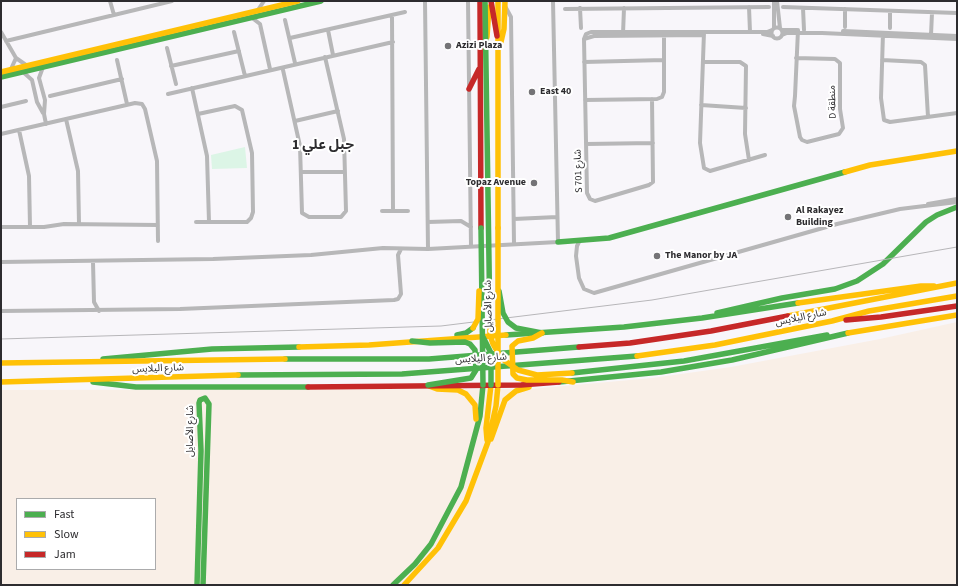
<!DOCTYPE html>
<meta charset="utf-8">
<style>
body{margin:0}
#map{position:relative;width:958px;height:586px;overflow:hidden;background:#f8f6fa;font-family:"Source Sans 3",sans-serif}
canvas{display:block}
.frame{position:absolute;inset:0;border:2px solid #2d2c2f;pointer-events:none}
.legend{position:absolute;left:16px;top:498px;width:140px;height:72px;box-sizing:border-box;background:#fff;border:1px solid #ababac;margin:0;padding:5px 7px;list-style:none;font-size:12px;color:#2d2c2f}
.legend li{display:flex;align-items:center;gap:8px;height:20px}
.legend b{width:20px;border:1px solid #ababac}
</style>
<div id="map">
<canvas width="958" height="586"></canvas>
<div class="frame"></div>
<ul class="legend">
<li><b style="height:5px;background:#4caf50"></b>Fast</li>
<li><b style="height:5px;background:#ffc107"></b>Slow</li>
<li><b style="height:5px;background:#c62828"></b>Jam</li>
</ul>
</div>
<script>
const context = document.querySelector('canvas').getContext('2d');
context.lineJoin = 'round';
function fill(path, color) { context.fillStyle = color; context.fill(path, 'evenodd'); }
const toPath = rows => new Path2D(rows.map(r => 'M' + r).join(''));
function stroke(path, color, width, dash) { context.strokeStyle = color; context.lineWidth = width; context.lineCap = dash ? 'butt' : 'round'; context.setLineDash(dash || []); context.stroke(path); }
function write(font, color, halo, rows, align = 'center') {
  context.font = font + ' "Source Sans 3","Noto Sans Arabic",sans-serif'; context.lineWidth = 4; context.setLineDash([]); context.textBaseline = 'middle'; context.strokeStyle = halo; context.fillStyle = color; for (const [text, x, y, turn = 0] of rows) {
    context.save(); context.translate(x, y); context.rotate((+turn || 0) * Math.PI / 180); context.textAlign = isNaN(turn) ? turn : align; if (halo) context.strokeText(text, 0, 0); context.fillText(text, 0, 0); context.restore();
  }
}
fill(toPath([
 [957,322,957,585,1,585,1,390,530,389,652,378,731,367,880,339],
 [17,499,155,499,155,569,17,569]
]), '#f9efe7');
fill(toPath([
 [245,147,247,168,212,169,211,155]
]), '#dcf5e6');
stroke(toPath([
 [110,1,114,15],
 [425,1,428,249],
 [468,1,471,246],
 [777,1,780,28],
 [505,6,511,17,514,244],
 [749,7,750,32],
 [783,7,957,13],
 [580,8,581,28],
 [803,8,804,30],
 [565,9,769,7],
 [258,10,264,1],
 [890,11,890,28],
 [392,15,393,211],
 [251,17,260,24,270,69],
 [285,20,295,63],
 [845,27,845,9],
 '771.5 33a5.5 5.5 0 1 1 11 0a5.5 5.5 0 1 1-11 0Z',
 [774,28,774,1],
 [328,30,333,55],
 [782,30,797,30],
 [843,31,957,36],
 [1,32,16,58,26,65],
 [234,32,245,76],
 [704,32,700,143,704,168,710,171,765,155],
 [883,33,881,98,884,120,890,122,957,113],
 [623,34,624,8],
 [763,34,773,36],
 [782,35,787,33,822,33,957,39],
 [931,35,932,13],
 [290,38,405,12],
 [584,39,594,36,704,35],
 [6,41,172,1],
 [167,48,176,84],
 [796,58,835,59,840,63,840,109,843,128,839,134,807,142,802,140,800,137,794,106,795,96,798,30],
 [117,60,127,104],
 [882,60,921,62,925,65,928,117],
 [584,62,664,60],
 [703,62,740,62,746,66,745,134,749,160],
 [171,66,239,51],
 [43,67,39,78,45,100,44,114,46,124],
 [11,69,16,58],
 [283,70,300,146,302,213,309,217,341,217,346,211,344,139,325,57],
 [23,72,32,80,37,102,43,113],
 [192,88,207,156,209,222],
 [168,94,393,42],
 [50,96,122,79],
 [652,99,653,182,649,185,595,201,590,199,587,193,584,39,586,34,591,32,767,32,772,30],
 [585,100,657,99,662,97,664,92,664,33],
 [701,105,746,108],
 [1,107,26,101],
 [66,119,78,171,79,224],
 [295,121,338,111],
 [19,130,29,176,30,227],
 [1,134,135,103,142,104,145,109,157,161,158,241],
 [586,144,653,143],
 [301,172,345,172],
 [928,204,957,199],
 [382,211,408,211],
 [514,219,557,217],
 [196,222,247,222,251,218,253,212,252,153,242,110,235,106,198,114],
 [428,222,461,221,471,227],
 [1,227,44,227,64,224,158,225],
 [580,240,577,246,576,256,579,278,584,289,594,293,837,224,900,209,957,202],
 [1,262,213,259,311,255,383,248,428,249,558,242,553,1],
 [93,262,94,302,99,311],
 [1,311,180,309,394,300,398,299,401,294,398,255,401,249]
]), '#b7b7b8', 4);
stroke(toPath([
 [1,77,321,1],
 [558,242,609,238,845,172],
 [717,313,782,298,835,289,857,281,883,264,926,222,937,215,957,207],
 [457,335,466,333,473,328],
 [506,335,624,327,702,318,798,303],
 [103,359,212,349,299,347],
 [285,359,429,359,579,347],
 [572,373,684,361,827,335],
 [238,375,402,374,637,356],
 [93,382,136,387,308,387],
 [559,382,661,372,732,360,848,333],
 [197,585,201,451,199,403,200,400,205,398,209,404,203,585],
 [393,585,415,564,431,544,461,487,480,416,483,385]
]), '#4caf50', 5.5);
stroke(toPath([
 [498,1,498,228],
 [487,37,489,7],
 [501,42,504,29,505,1],
 [1,72,298,1],
 [845,172,870,165,957,151],
 [798,303,921,286,934,286],
 [788,316,957,283],
 [848,333,957,315],
 [299,347,369,345,506,335],
 [637,356,715,345,832,321,869,311,957,296],
 [1,363,285,359],
 [1,382,238,375],
 [429,386,437,389,458,390,466,394,475,405,476,419],
 [491,439,505,400,516,391,529,387],
 [487,440,486,428,491,385],
 [404,585,438,548,466,501,488,442,496,406,498,385]
]), '#ffc107', 5.5);
stroke(toPath([
 [480,1,481,228],
 [491,1,497,36],
 [469,89,479,69],
 [846,320,881,317,957,306],
 [579,347,630,343,711,331,788,316],
 [308,387,521,385,559,382]
]), '#c62828', 5.5);
stroke(toPath([
 [1,339,441,326,652,300,957,247]
]), '#b7b6b9', 1);
stroke(toPath([
 [485,1,490,326],
 [481,228,483,385],
 [499,291,503,313,508,322,516,328,542,333],
 [483,337,491,353,491,385],
 [412,341,430,343,465,342,470,344,475,350,476,370,471,378,428,385]
]), '#4caf50', 5.5);
stroke(toPath([
 [498,228,498,385],
 [490,326,490,335,493,344,501,358,518,370,537,375,572,373],
 [473,328,478,319,479,291],
 [542,333,533,338,518,341,512,346,513,374,517,378,527,380,562,380,573,382]
]), '#ffc107', 5.5);
for (const [x, y, r, color] of [
 [448,46,4,"#747376"],
 [532,92,4,"#747376"],
 [534,183,4,"#747376"],
 [788,217,4,"#747376"],
 [657,256,4,"#747376"]
]) { const dot = new Path2D(); dot.arc(x, y, r, 0, 2 * Math.PI); context.fillStyle = color; context.fill(dot); stroke(dot, '#fff', 1.5); }
write('bold 10px', '#2d2c2f', '#fff', [
 ["Azizi Plaza",456,46],
 ["East 40",540,92],
 ["Topaz Avenue",526,183,"right"],
 ["Al Rakayez",796,211],
 ["Building",796,223],
 ["The Manor by JA",665,256]
], 'left');
write('10px', '#2d2c2f', '#fff', [
 ["D منطقة",833,102,-92],
 ["S 701 شارع",579,171,-92],
 ["شارع الأصايل",489,306,-91],
 ["شارع اليلايس",801,318,-12],
 ["شارع اليلايس",481,359,-4],
 ["شارع اليلايس",158,369,-2],
 ["شارع الأصايل",191,431,-90]
]);
write('bold 14px', '#2d2c2f', '#fff', [
 ["جبل علي 1",323,146]
]);
</script>
